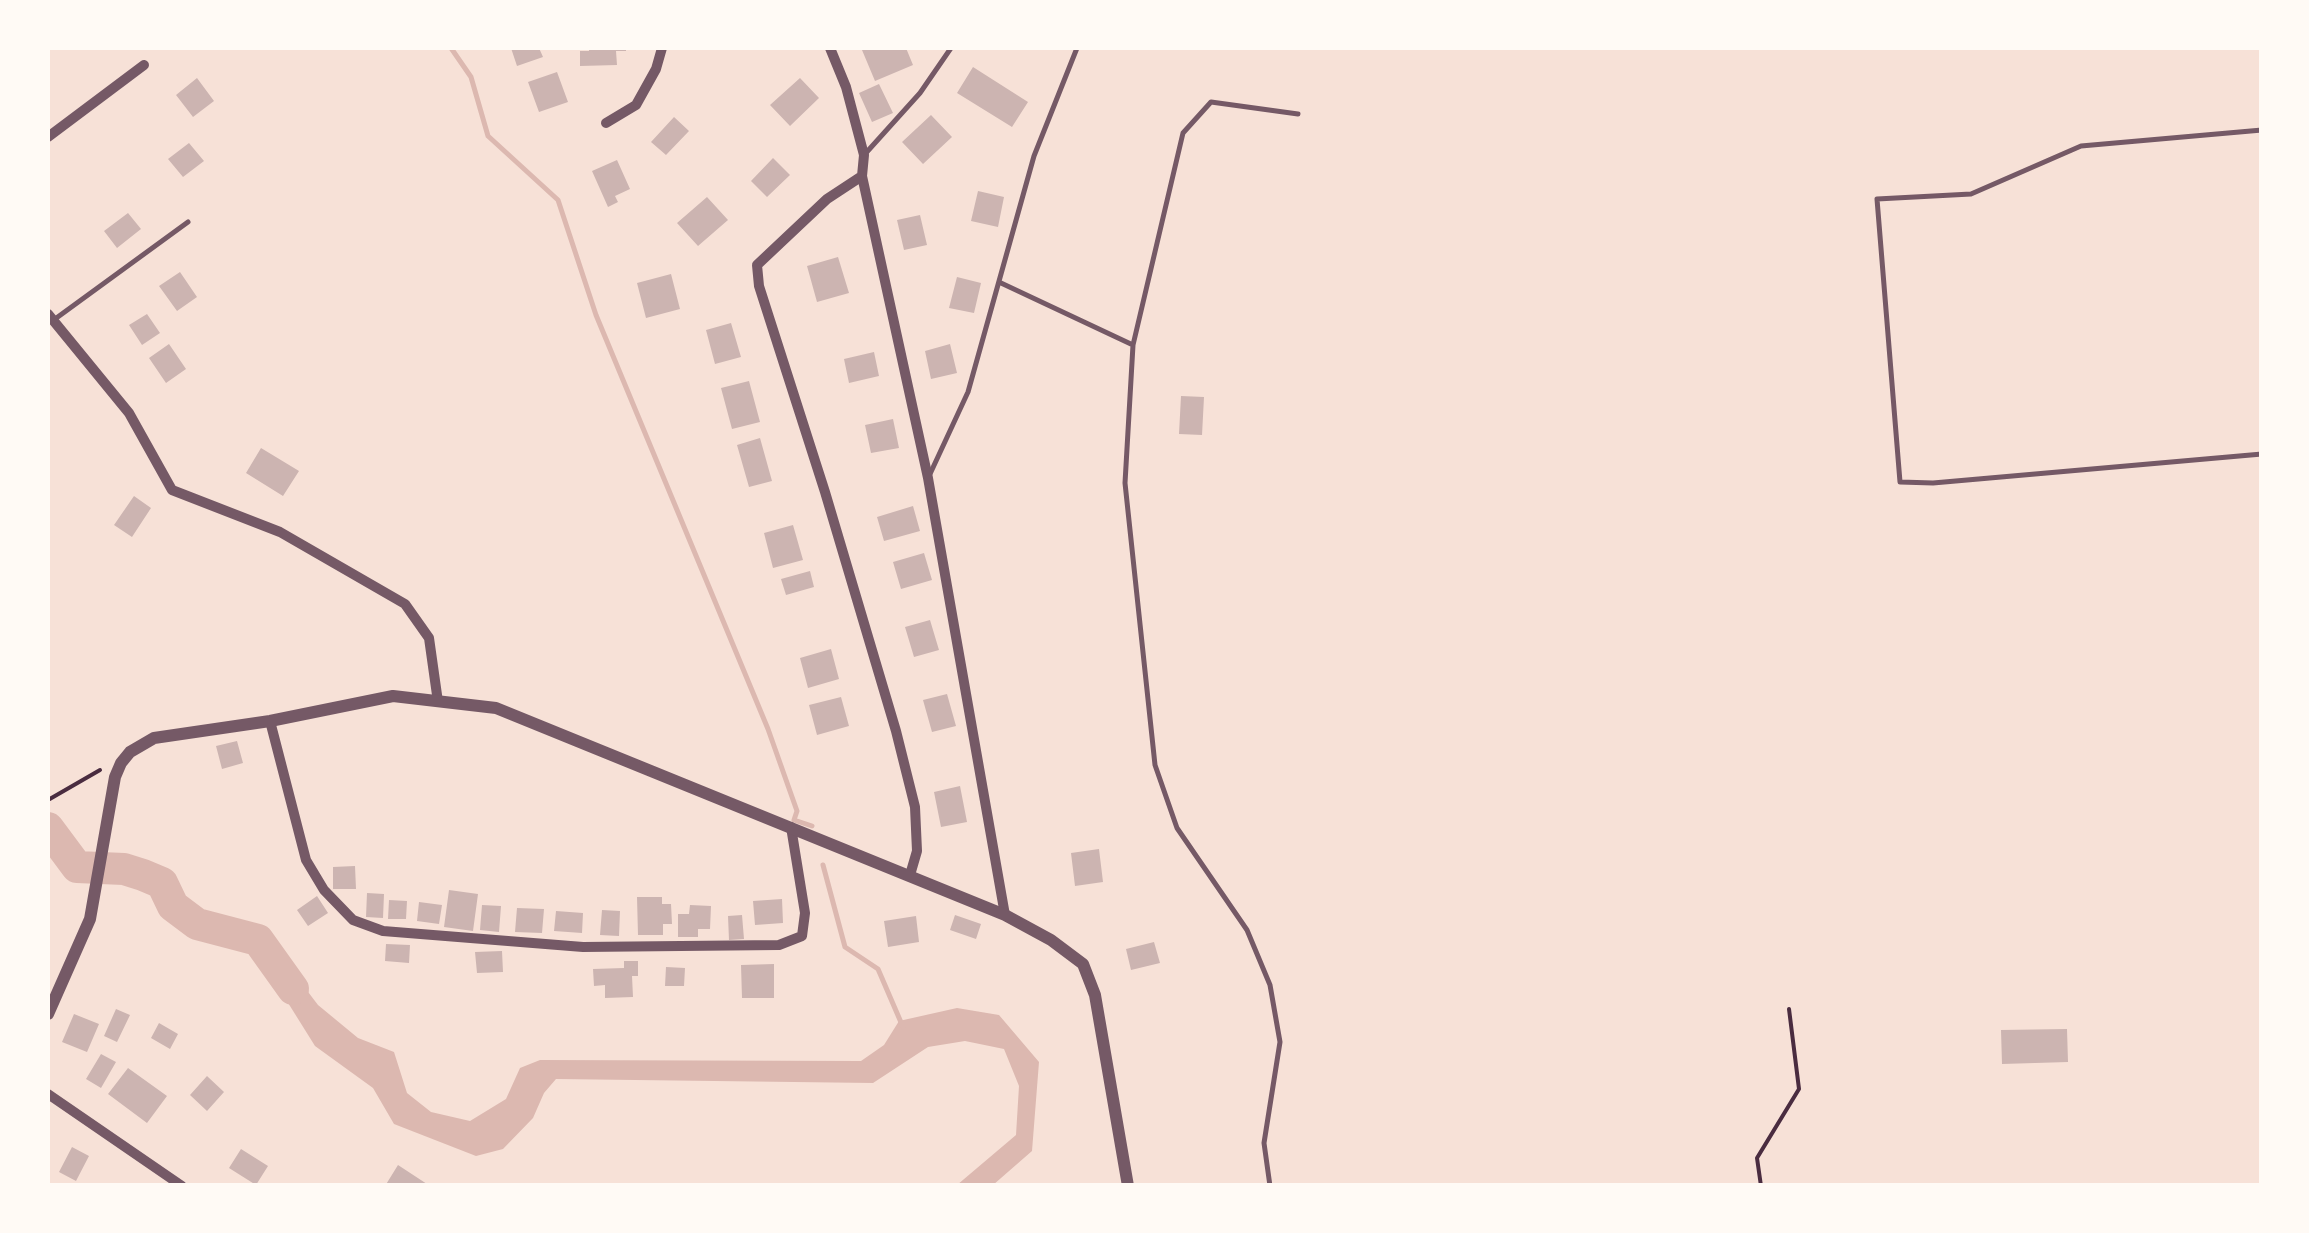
<!DOCTYPE html>
<style>
body{margin:0}
#map{position:relative;width:2309px;height:1233px;overflow:hidden;background:#f7e1d7;font-family:Roboto,sans-serif}
canvas{display:block}
.frame{position:absolute;inset:0;border:50px solid #fffaf5;pointer-events:none}
</style>
<div id="map">
<canvas width="2309" height="1233"></canvas>
<div class="frame"></div>
</div>
<script>
const context = document.querySelector('canvas').getContext('2d');
context.lineJoin = 'round';
function fill(path, color) { context.fillStyle = color; context.fill(path, 'evenodd'); }
const toPath = rows => new Path2D(rows.map(r => 'M' + r).join(''));
function stroke(path, color, width, dash) { context.strokeStyle = color; context.lineWidth = width; context.lineCap = dash ? 'butt' : 'round'; context.setLineDash(dash || []); context.stroke(path); }
fill(toPath([
 [255,950,283,959,318,1005,358,1038,394,1052,407,1093,431,1112,470,1121,506,1099,520,1068,540,1060,861,1061,884,1045,899,1021,957,1008,999,1015,1039,1062,1032,1151,993,1185,957,1185,1016,1135,1019,1086,1004,1049,965,1041,928,1047,873,1083,556,1079,544,1093,533,1118,503,1149,476,1156,394,1124,373,1088,315,1046]
]), '#dcb8b0');
stroke(toPath([
 [451,48,471,77,488,136,558,200,596,315,768,729,797,811,794,820,812,826],
 [823,865,845,947,878,969,903,1027]
]), '#dcb8b0', 5);
stroke(toPath([
 [48,828,77,867,124,869,143,875,162,883,173,906,197,924,258,940,293,989]
]), '#dcb8b0', 32);
fill(toPath([
 [511,48,539,48,543,57,517,66],
 [589,48,626,48,626,51,616,51,617,65,580,66,580,51,589,51],
 [868,48,906,48,913,65,875,81,862,50],
 [973,67,1028,102,1012,127,957,93],
 [557,72,568,102,539,112,528,82],
 [197,78,214,101,193,117,176,95],
 [800,78,819,98,790,126,770,105],
 [879,84,893,113,872,122,859,93],
 [931,115,952,137,923,164,902,142],
 [674,117,689,131,666,155,651,142],
 [189,143,204,161,183,177,168,159],
 [773,158,790,175,767,197,751,181],
 [617,160,630,189,615,196,618,202,608,207,592,171],
 [978,191,1004,197,998,227,971,221],
 [707,197,728,220,698,246,677,223],
 [128,213,141,229,117,248,104,231],
 [920,215,927,245,904,250,897,220],
 [838,257,849,293,817,302,807,266],
 [180,272,197,297,177,311,159,286],
 [671,274,680,309,646,318,637,283],
 [957,277,981,283,974,313,949,308],
 [147,314,160,333,142,345,129,325],
 [731,323,741,357,715,364,706,330],
 [169,344,186,369,166,383,149,358],
 [950,344,957,373,931,379,925,351],
 [874,352,879,376,849,383,844,359],
 [749,381,760,422,732,429,721,388],
 [1181,396,1204,397,1202,435,1179,434],
 [893,419,899,448,871,453,865,425],
 [760,438,772,481,749,487,737,445],
 [261,448,299,471,283,496,246,473],
 [134,496,151,508,132,537,114,525],
 [913,506,920,531,884,541,877,517],
 [793,525,803,560,773,568,764,533],
 [924,553,932,580,901,589,893,562],
 [810,571,814,587,786,595,781,579],
 [930,620,939,650,914,657,905,627],
 [831,649,839,679,808,688,800,658],
 [947,694,956,726,932,732,923,700],
 [841,697,849,726,817,735,809,705],
 [237,741,243,763,222,769,216,746],
 [960,786,967,822,941,827,934,792],
 [1099,849,1103,882,1075,886,1071,853],
 [355,866,356,889,333,889,333,867],
 [449,890,478,894,473,931,444,927],
 [367,893,384,894,383,918,366,917],
 [317,896,328,913,308,926,297,910],
 [637,897,662,897,662,904,671,904,672,924,663,924,663,935,638,935],
 [782,899,783,923,755,925,753,901],
 [389,900,407,901,406,919,388,919],
 [419,902,442,905,439,924,417,921],
 [482,905,501,906,499,932,480,930],
 [690,905,711,906,710,929,698,929,698,937,678,937,678,914,689,914],
 [517,908,544,909,542,933,515,932],
 [602,910,620,911,619,936,600,935],
 [556,911,583,913,582,933,554,931],
 [742,915,744,939,729,940,728,916],
 [955,915,981,924,976,939,950,930],
 [916,916,919,942,888,947,884,921],
 [1154,942,1160,963,1131,970,1126,949],
 [386,944,410,945,409,963,385,961],
 [502,951,503,972,477,973,475,952],
 [624,961,638,961,638,976,632,976,633,997,605,998,605,985,594,986,593,969,624,968],
 [774,964,774,998,742,998,741,965],
 [666,967,685,968,684,986,665,986],
 [116,1009,130,1015,117,1042,104,1036],
 [74,1014,99,1024,87,1052,62,1042],
 [159,1023,178,1034,170,1049,151,1038],
 [2067,1029,2068,1062,2002,1064,2001,1030],
 [101,1054,116,1062,101,1088,86,1079],
 [128,1068,167,1096,147,1123,108,1094],
 [207,1076,224,1092,207,1111,190,1095],
 [72,1147,89,1156,76,1181,59,1172],
 [241,1149,268,1166,256,1185,229,1168],
 [398,1165,430,1186,385,1186]
]), '#ccb4b1');
stroke(toPath([
 [48,800,100,770],
 [1761,1186,1757,1158,1799,1089,1789,1009]
]), '#4a2c40', 4);
stroke(toPath([
 [2262,130,2081,146,1971,194,1877,199,1900,482,1933,483,2262,454],
 [865,154,920,93,951,48],
 [1001,283,1133,345],
 [55,319,188,222],
 [930,474,968,392,1034,156,1077,48],
 [1270,1186,1264,1143,1280,1042,1270,985,1247,930,1177,828,1155,765,1125,483,1133,345,1183,133,1211,102,1298,114]
]), '#755966', 5);
stroke(toPath([
 [830,48,846,87,864,155,862,176,928,478,1005,915],
 [606,123,636,105,656,69,662,48],
 [48,137,144,65],
 [862,176,827,199,757,265,759,286,825,492,896,731,915,807,917,851,910,875],
 [48,314,129,413,172,490,280,532,405,604,429,638,438,702],
 [270,721,306,860,324,890,353,920,383,931,583,947,779,945,802,936,805,913,791,827],
 [48,1094,182,1186]
]), '#755966', 10);
stroke(toPath([
 [48,1014,90,919,115,777,121,763,130,752,154,738,270,721,393,696,496,708,1005,915,1051,940,1083,964,1095,995,1128,1186]
]), '#755966', 12);
</script>
